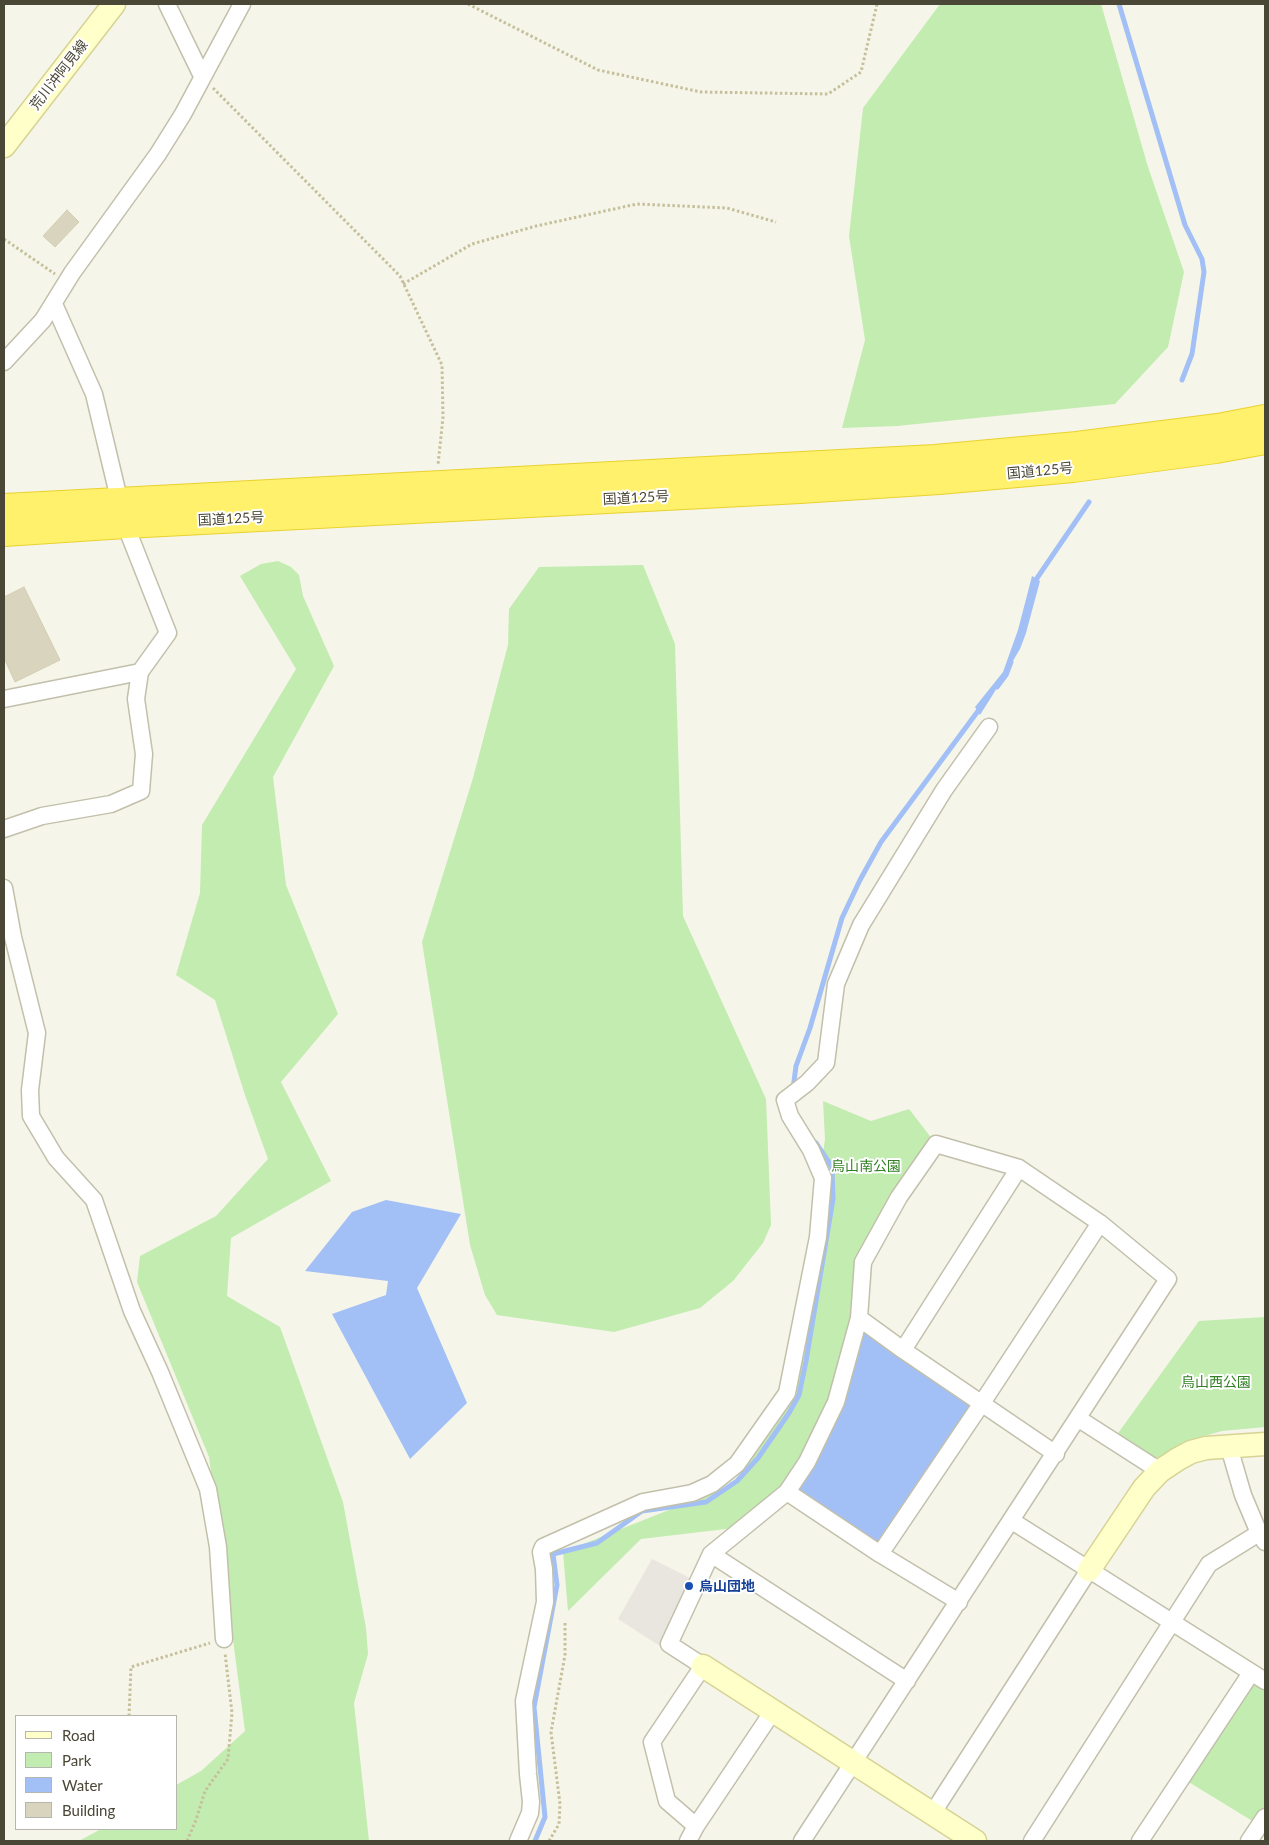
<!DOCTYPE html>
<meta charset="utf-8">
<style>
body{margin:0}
#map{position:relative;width:1269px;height:1845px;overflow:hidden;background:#f6f5e9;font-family:Lato,sans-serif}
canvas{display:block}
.frame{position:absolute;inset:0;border:5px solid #4a4737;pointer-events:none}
.legend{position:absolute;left:15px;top:1715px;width:162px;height:115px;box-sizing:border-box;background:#fff;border:1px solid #b7b5af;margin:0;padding:6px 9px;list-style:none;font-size:15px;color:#4a4737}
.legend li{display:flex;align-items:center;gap:10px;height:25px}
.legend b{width:25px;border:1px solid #b7b5af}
</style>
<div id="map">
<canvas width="1269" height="1845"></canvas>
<div class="frame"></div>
<ul class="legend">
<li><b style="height:6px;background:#ffffca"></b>Road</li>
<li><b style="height:14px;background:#c2ecb0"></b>Park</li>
<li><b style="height:14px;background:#a2c0f6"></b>Water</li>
<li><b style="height:14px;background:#d8d4be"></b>Building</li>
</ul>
</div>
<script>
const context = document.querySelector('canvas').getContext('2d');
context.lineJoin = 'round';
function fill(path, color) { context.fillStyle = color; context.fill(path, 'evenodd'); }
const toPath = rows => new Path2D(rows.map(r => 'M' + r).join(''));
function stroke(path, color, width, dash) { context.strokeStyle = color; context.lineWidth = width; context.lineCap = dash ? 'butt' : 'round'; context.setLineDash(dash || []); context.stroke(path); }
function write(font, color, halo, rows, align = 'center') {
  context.font = font + ' Lato,"Noto Sans JP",sans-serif'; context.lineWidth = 4; context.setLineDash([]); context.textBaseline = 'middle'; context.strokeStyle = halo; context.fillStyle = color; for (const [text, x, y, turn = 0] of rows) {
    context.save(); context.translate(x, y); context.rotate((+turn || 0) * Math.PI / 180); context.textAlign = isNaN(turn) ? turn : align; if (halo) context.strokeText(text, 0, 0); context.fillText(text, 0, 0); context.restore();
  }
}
fill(toPath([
 [652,1559,692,1579,660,1646,618,1619]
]), '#e8e6de');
fill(toPath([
 [940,4,1101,4,1148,167,1184,272,1168,347,1115,404,897,426,842,428,865,340,849,236,863,108],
 [278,561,291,567,299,575,303,596,334,666,273,777,286,885,338,1014,281,1082,331,1181,231,1238,227,1296,280,1327,343,1502,366,1628,368,1654,354,1703,369,1841,79,1841,101,1829,176,1829,176,1785,201,1771,245,1731,209,1457,137,1282,140,1256,216,1216,268,1159,245,1095,215,1000,176,975,200,893,202,825,296,669,240,576,261,564],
 [643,565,675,644,683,916,766,1099,771,1225,763,1243,733,1281,700,1308,614,1332,497,1315,485,1295,470,1245,422,942,473,778,508,645,509,609,539,567],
 [823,1101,871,1121,909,1109,936,1144,863,1262,859,1318,807,1462,743,1527,641,1539,568,1611,563,1552,737,1483,793,1369,825,1139],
 [1265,1317,1265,1427,1222,1431,1183,1442,1156,1462,1116,1436,1199,1321],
 [1256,1685,1265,1691,1265,1805,1254,1822,1187,1781,1245,1690]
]), '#c2ecb0');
fill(toPath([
 [1032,576,1040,581,1026,633,1020,649,992,696,980,715,975,707,1003,672,1018,630],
 [386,1200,461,1214,417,1288,467,1403,410,1459,332,1314,386,1295,388,1281,305,1271,352,1212],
 [855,1322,977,1405,877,1554,783,1489,827,1433]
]), '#a2c0f6');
stroke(toPath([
 [1119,4,1185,225,1202,259,1204,272,1192,354,1182,380],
 [1033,584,1089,502],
 [997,687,1006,675,1011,662],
 [793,1089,796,1066,810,1028,842,918,860,880,881,842,981,707],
 [535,1841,545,1817,534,1707,557,1585,553,1554,597,1543,642,1511,706,1502,737,1481,758,1458,789,1413,799,1395,806,1361,833,1199,832,1167,816,1143]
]), '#a2c0f6', 5);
const building = toPath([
 [67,210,79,222,55,247,43,236,67,210],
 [24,587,60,660,15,682,4,658,4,597,24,587]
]);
fill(building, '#d8d4be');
stroke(building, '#d4ceb0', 1);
const street = toPath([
 [167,4,202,76],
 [4,362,43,320,72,273,158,154,183,114,242,4],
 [4,699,140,672],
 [4,829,42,816,111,804,141,791,144,754,136,699,140,672,168,633,125,524,94,394,54,304],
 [4,888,13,937,37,1033,30,1090,31,1116,56,1158,94,1200,132,1311,160,1372,208,1489,218,1547,224,1639],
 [859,1318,903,1350,1056,1454],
 [903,1350,1019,1168],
 [1079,1419,1160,1471],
 [1229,1447,1243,1495,1259,1533,1265,1542],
 [787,1492,880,1554,959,1602],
 [1012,1521,1265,1681],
 [711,1554,907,1681],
 [880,1554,982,1403,1100,1223],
 [932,1814,1089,1570],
 [696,1826,773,1711],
 [518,1841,530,1813,531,1802,528,1774,524,1701,545,1602,544,1569,541,1552,543,1547,643,1502,692,1493,712,1484,737,1464,787,1393,818,1237,823,1178,811,1150,790,1116,785,1100,807,1083,826,1063,836,984,861,925,944,790,989,727],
 [688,1841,696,1826,667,1801,652,1742,703,1666,669,1644,711,1554,787,1492,807,1462,836,1402,859,1318,863,1262,899,1197,936,1144,1019,1168,1100,1223,1168,1279,802,1841],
 [1032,1841,1209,1564,1259,1533],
 [1140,1841,1251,1673],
 [1249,1841,1265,1817]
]);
const secondary = toPath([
 [4,146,114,4],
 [1089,1570,1144,1488,1160,1471,1178,1459,1191,1452,1206,1448,1265,1444],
 [703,1666,975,1841]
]);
const highway = toPath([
 [4,508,935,459,1077,446,1218,428,1265,419],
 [4,532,125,524,800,489,939,480,1073,468,1216,449,1265,440]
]);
stroke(street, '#c2c0ab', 19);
stroke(secondary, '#d6d394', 25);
stroke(highway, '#e9d130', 30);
stroke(toPath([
 [468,4,598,70,701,92,828,94,861,72,877,4],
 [213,88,400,276,442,365,443,417,438,465],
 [4,239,55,274],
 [403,284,472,244,536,226,637,204,727,208,776,222],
 [129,1716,131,1667,210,1643],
 [187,1841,196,1820,205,1791,228,1759,232,1713,225,1653],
 [549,1841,559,1824,560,1804,551,1732,565,1655,565,1622]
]), '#c5c09b', 3, [2.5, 2.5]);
stroke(street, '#fff', 16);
stroke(secondary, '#ffffca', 22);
stroke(highway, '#fff16b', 28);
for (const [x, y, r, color] of [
 [689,1586,5,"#1a4fb4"]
]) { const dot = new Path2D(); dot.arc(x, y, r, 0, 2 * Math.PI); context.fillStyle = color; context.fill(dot); stroke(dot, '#fff', 2); }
write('14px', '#4a4737', '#fff', [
 ["荒川沖阿見線",59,75,-52],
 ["国道125号",1040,471,-5],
 ["国道125号",636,498,-3],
 ["国道125号",231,519,-3]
]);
write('14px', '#328125', '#fff', [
 ["烏山南公園",866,1166],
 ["烏山西公園",1216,1382]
]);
write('bold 14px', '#164399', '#fff', [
 ["烏山団地",699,1586]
], 'left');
</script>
